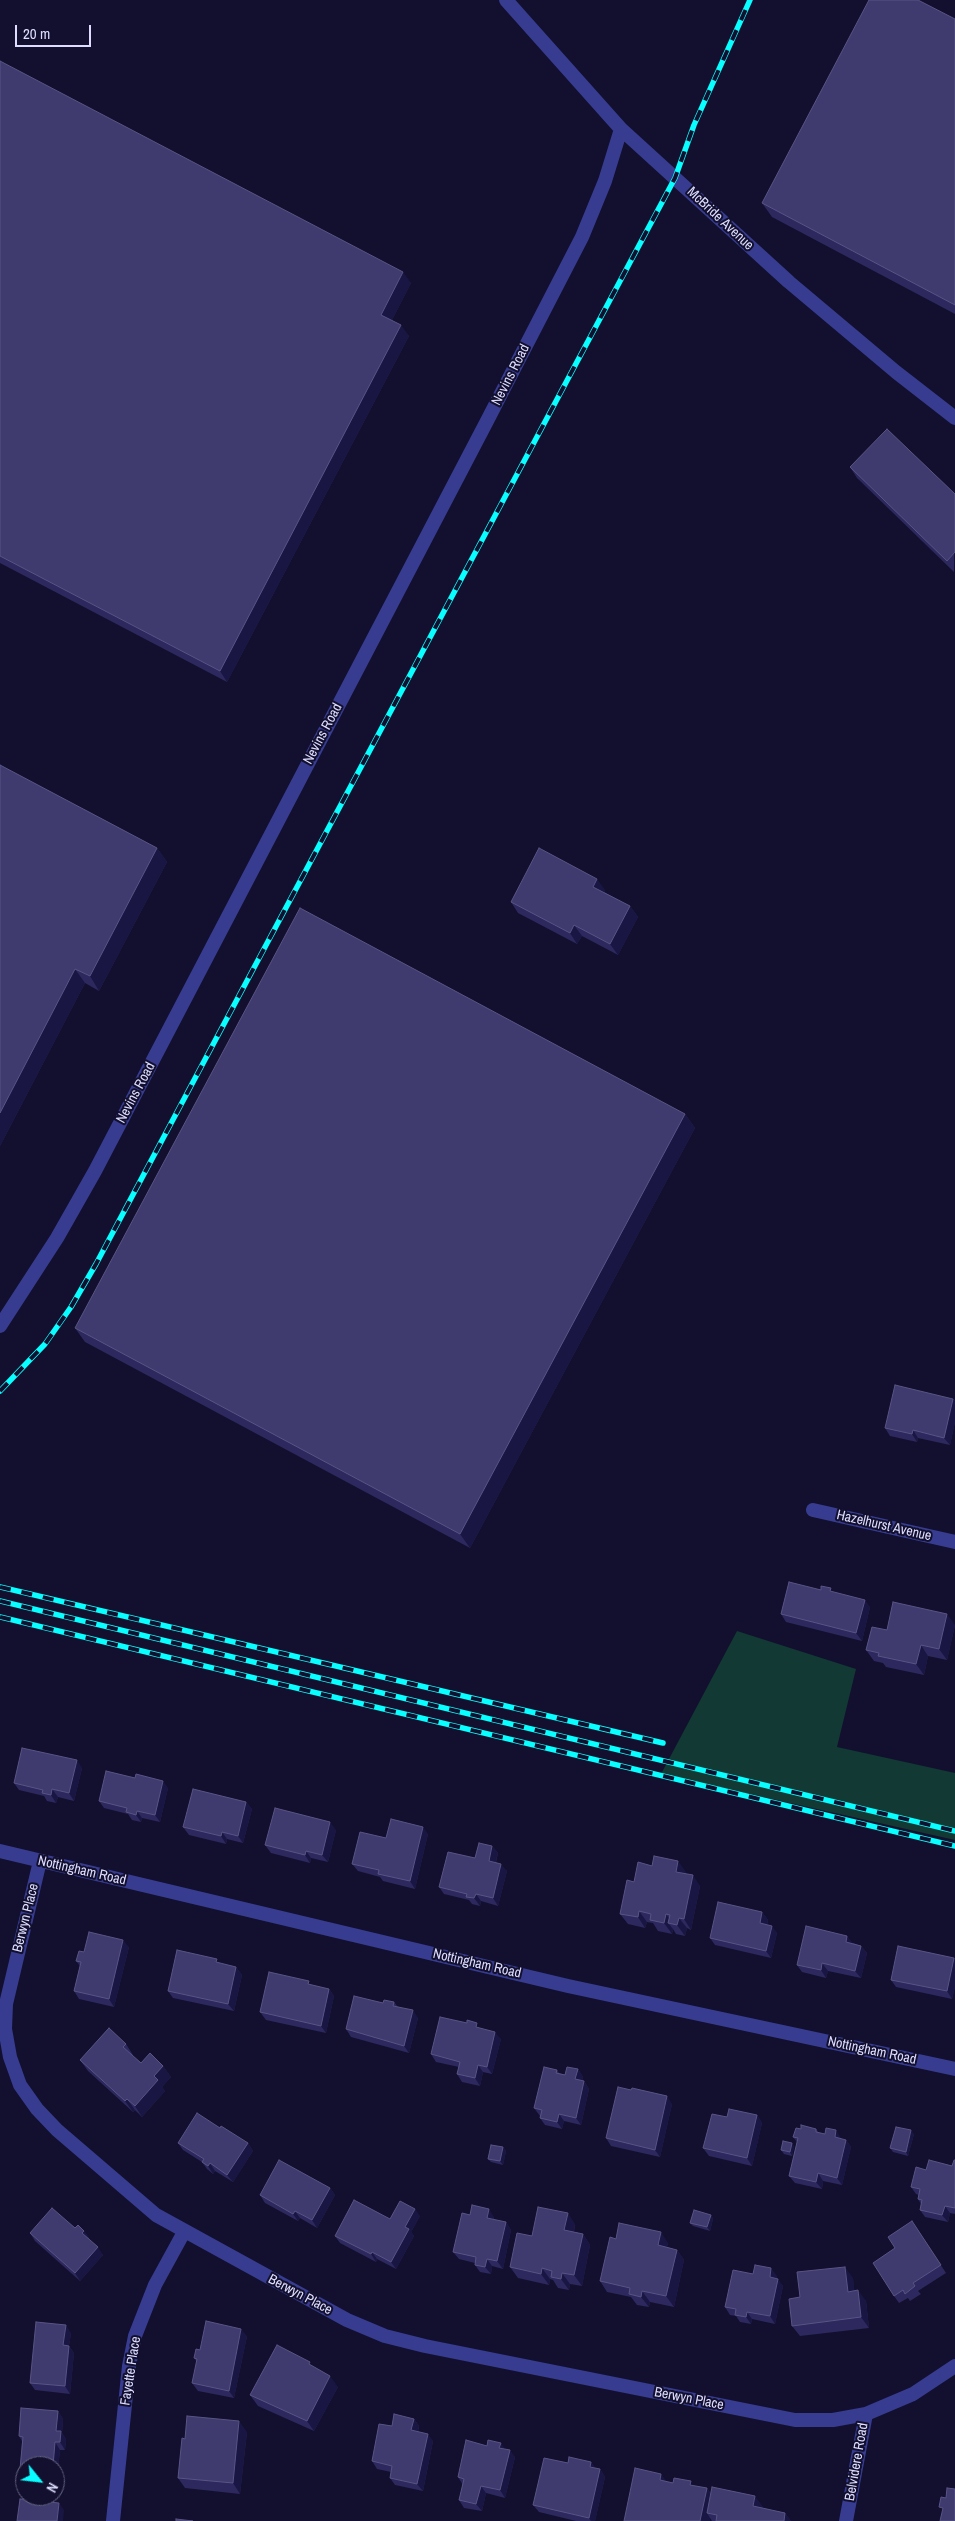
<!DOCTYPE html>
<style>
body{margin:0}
#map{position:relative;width:955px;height:2521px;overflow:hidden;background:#12102e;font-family:"Archivo Narrow",sans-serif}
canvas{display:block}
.north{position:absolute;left:15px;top:2456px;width:50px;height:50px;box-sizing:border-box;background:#12102e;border:1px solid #646282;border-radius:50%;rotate:119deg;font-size:14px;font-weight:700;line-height:20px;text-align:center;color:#deddff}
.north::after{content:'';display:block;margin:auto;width:18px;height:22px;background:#09feff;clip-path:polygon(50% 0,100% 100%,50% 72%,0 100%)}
.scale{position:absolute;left:15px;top:25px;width:76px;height:22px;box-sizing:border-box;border:2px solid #deddff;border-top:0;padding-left:6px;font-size:15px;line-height:18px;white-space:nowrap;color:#deddff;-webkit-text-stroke:4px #12102e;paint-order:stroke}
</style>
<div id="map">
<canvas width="955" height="2521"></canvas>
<div class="north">N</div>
<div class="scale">20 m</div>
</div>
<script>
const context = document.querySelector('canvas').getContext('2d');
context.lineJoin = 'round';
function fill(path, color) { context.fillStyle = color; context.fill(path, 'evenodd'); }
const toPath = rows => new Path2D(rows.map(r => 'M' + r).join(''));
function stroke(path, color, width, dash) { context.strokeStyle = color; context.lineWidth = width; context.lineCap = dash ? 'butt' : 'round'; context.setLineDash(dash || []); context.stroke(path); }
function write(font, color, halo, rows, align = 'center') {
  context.font = font + ' "Archivo Narrow",sans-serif'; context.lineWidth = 4; context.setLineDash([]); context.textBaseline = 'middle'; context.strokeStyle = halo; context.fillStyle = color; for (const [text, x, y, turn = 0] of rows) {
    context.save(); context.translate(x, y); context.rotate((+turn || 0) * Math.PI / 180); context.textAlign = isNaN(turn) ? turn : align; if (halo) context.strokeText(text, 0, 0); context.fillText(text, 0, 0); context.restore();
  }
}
fill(toPath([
 [737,1631,856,1669,837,1747,955,1773,955,1840,661,1774]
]), '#123934');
stroke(toPath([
 [506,0,621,129,789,282,896,372,955,418],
 [0,1326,57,1238,95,1171,487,421,582,237,605,181,621,129],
 [813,1510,955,1542],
 [0,1851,568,1986,955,2069],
 [40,1861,6,2004,5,2029,10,2057,20,2085,37,2109,57,2130,156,2215,347,2320,385,2336,425,2346,795,2420,833,2420,866,2414],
 [113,2521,129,2366,135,2336,155,2285,184,2232],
 [846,2521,866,2414,913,2394,955,2366]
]), '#373c91', 14);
const rail = toPath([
 [0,1391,45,1344,71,1307,96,1264,675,178,694,125,750,0],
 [0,1587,663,1743],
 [0,1601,955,1831],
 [0,1617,955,1846]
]);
stroke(rail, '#09feff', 5.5);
stroke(rail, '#12102e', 4, [11]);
fill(toPath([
 [955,19,955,314,772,217,762,203],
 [0,61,411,283,392,320,409,336,227,682,0,563],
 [850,467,955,494,954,572,857,478],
 [0,765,157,848,167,862,99,991,85,983,0,1146],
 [605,890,604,892,630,906,638,917,618,955,582,936,577,944,518,913,511,902],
 [685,1114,695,1128,470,1548,85,1342,75,1328],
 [953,1399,955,1401,955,1422,950,1445,918,1438,917,1442,890,1436,885,1428],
 [833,1592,870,1607,862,1641,786,1622,781,1614],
 [955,1625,947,1660,928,1656,924,1675,886,1667,883,1663,874,1661,866,1650,887,1630],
 [82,1768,74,1801,58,1797,56,1803,47,1801,44,1796,19,1790,14,1783],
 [168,1788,160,1822,142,1818,141,1822,132,1820,128,1814,104,1808,99,1801],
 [246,1802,252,1809,243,1843,227,1839,226,1844,189,1835,183,1827],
 [336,1830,328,1862,311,1858,310,1863,271,1853,265,1845],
 [428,1834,415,1889,383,1881,380,1877,358,1871,352,1864,386,1838],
 [492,1846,498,1853,496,1862,507,1871,498,1906,481,1901,480,1906,472,1904,469,1900,444,1894,439,1887,475,1858],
 [686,1872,685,1874,700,1886,691,1930,687,1928,685,1936,676,1934,673,1929,672,1934,658,1931,653,1923,647,1922,645,1928,628,1924,620,1914,634,1882],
 [762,1912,768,1920,767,1925,777,1933,771,1958,715,1945,710,1938],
 [853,1943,861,1946,867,1953,861,1978,828,1971,826,1978,802,1972,797,1965],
 [129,1947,114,2007,79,1999,74,1991,80,1966,76,1961,84,1952],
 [954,1958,955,1959,955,1987,952,1999,896,1987,891,1980],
 [236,1967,242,1975,234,2011,173,1998,168,1991],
 [312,1985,329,1989,334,1996,326,2033,266,2020,260,2012],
 [394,2002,397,2006,418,2018,409,2053,351,2037,346,2029,383,2003],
 [481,2028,501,2039,492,2074,483,2072,480,2086,462,2082,457,2074,459,2067,436,2062,431,2054],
 [126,2044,133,2055,132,2056,141,2063,163,2066,171,2077,162,2087,165,2091,142,2117,135,2110,133,2112,88,2071,80,2060],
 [578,2069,583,2077,582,2081,584,2081,589,2089,581,2125,564,2121,562,2129,545,2125,540,2118,540,2116,534,2108,557,2070,559,2073,565,2075],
 [672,2104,660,2157,611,2146,606,2138],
 [757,2115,762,2123,752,2166,709,2156,703,2148,727,2117],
 [220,2128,248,2143,253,2151,233,2182,215,2171,213,2174,207,2169,202,2162,183,2150,178,2143],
 [801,2129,816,2129,819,2133,841,2138,841,2139,846,2140,851,2147,842,2185,823,2181,822,2189,795,2183,789,2176,797,2142,793,2137],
 [914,2134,908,2156,893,2152,890,2148],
 [792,2143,794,2147,792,2156,784,2154,781,2150],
 [503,2147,506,2151,503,2165,491,2162,488,2159],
 [955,2160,955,2214,950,2213,948,2222,925,2217,920,2210,921,2204,918,2199,919,2195,916,2194,911,2187,926,2170,952,2166],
 [330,2188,335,2195,317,2228,300,2218,298,2221,265,2203,260,2195],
 [470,2215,494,2217,494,2220,506,2222,511,2230,503,2269,492,2266,491,2274,480,2272,475,2265,475,2263,459,2259,453,2252],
 [711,2215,713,2219,710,2231,693,2226,690,2223],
 [420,2216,411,2232,414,2236,396,2269,377,2259,376,2262,340,2243,335,2236,390,2219],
 [912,2221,946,2273,918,2291,921,2294,910,2301,908,2298,899,2303,894,2296,895,2248],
 [575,2224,574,2232,583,2234,590,2245,582,2286,570,2284,569,2290,558,2288,553,2280,550,2279,549,2285,518,2278,510,2267,532,2236],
 [75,2228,84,2231,89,2238,89,2239,103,2255,80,2281,35,2241,30,2233],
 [616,2239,668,2243,667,2247,677,2250,684,2260,674,2307,650,2302,649,2307,637,2305,631,2297,607,2292,600,2281],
 [753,2274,777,2276,776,2279,783,2286,775,2324,752,2319,751,2324,740,2322,736,2316,730,2315,725,2307],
 [853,2278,854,2291,866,2301,869,2328,800,2336,792,2326,800,2297],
 [71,2333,69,2346,74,2353,70,2394,35,2390,30,2383],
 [247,2336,234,2398,198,2391,192,2383,197,2362,194,2358,200,2350],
 [338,2387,314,2431,258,2406,250,2395],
 [58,2411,63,2419,62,2433,66,2439,65,2450,60,2450,57,2479,55,2479,55,2466,25,2466,25,2477,20,2469,22,2441,19,2436],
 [414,2419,419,2426,418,2432,433,2441,423,2491,395,2485,390,2478,391,2472,377,2469,372,2461,392,2426],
 [247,2432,240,2494,185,2488,178,2478,185,2439],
 [487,2446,505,2449,515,2457,505,2498,486,2493,482,2511,464,2508,459,2500,463,2485,458,2477],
 [591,2462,595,2468,600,2469,605,2477,595,2521,576,2521,539,2512,533,2505,568,2463],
 [667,2482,707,2488,711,2494,763,2507,763,2508,785,2513,791,2521,712,2521,710,2518,710,2521,624,2521]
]), '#2d285d');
fill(toPath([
 [403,272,411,283,389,326,381,315],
 [401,325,409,336,227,682,220,671],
 [157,848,167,862,99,991,90,976],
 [597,879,605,890,601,898,593,887],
 [630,906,638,917,618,955,610,944],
 [574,925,582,936,577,944,570,933],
 [75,969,85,983,0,1146,0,1113],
 [685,1114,695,1128,470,1548,460,1534],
 [953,1399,955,1401,955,1422,950,1445,944,1438],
 [913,1430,918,1438,917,1442,912,1434],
 [865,1600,870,1607,862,1641,856,1633],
 [947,1614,955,1625,947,1660,939,1649],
 [921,1645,928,1656,924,1675,916,1664],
 [77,1760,82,1768,74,1801,69,1793],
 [163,1781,168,1788,160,1822,155,1815],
 [52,1789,58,1797,56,1803,51,1795],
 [246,1802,252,1809,243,1843,238,1836],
 [137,1811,142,1818,141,1822,136,1815],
 [330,1822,336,1830,328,1862,322,1855],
 [423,1827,428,1834,415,1889,410,1881],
 [222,1832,227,1839,226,1844,221,1836],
 [492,1846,498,1853,494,1868,489,1861],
 [306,1851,311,1858,310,1863,305,1855],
 [678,1861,686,1872,683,1883,676,1872],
 [501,1864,507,1871,498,1906,493,1898],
 [693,1875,700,1886,691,1930,684,1919],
 [476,1894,481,1901,480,1906,474,1898],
 [639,1911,647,1922,645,1928,638,1917],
 [762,1912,768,1920,765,1931,760,1923],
 [666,1914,673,1924,668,1923,673,1929,672,1934,664,1923],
 [679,1918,687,1928,685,1936,677,1925],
 [772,1926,777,1933,771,1958,766,1951],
 [847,1936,853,1943,851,1950,846,1942],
 [123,1940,129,1947,114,2007,109,1999],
 [861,1946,867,1953,861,1978,855,1971],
 [954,1958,955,1959,955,1987,952,1999,947,1991],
 [822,1963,828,1971,826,1978,821,1970],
 [236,1967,242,1975,234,2011,228,2004],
 [329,1989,334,1996,326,2033,321,2026],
 [413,2010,418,2018,409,2053,404,2046],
 [495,2032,501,2039,492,2074,487,2067],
 [478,2065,483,2072,480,2086,475,2078],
 [163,2066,171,2077,162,2087,165,2091,142,2117,135,2106,154,2076],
 [578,2069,583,2077,581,2086,575,2079],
 [584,2081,589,2089,581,2125,576,2118],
 [667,2096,672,2104,660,2157,655,2150],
 [127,2099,135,2110,133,2112,125,2101],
 [559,2114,564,2121,562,2129,557,2122],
 [757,2115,762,2123,752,2166,747,2158],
 [836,2130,841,2138,840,2145,835,2137],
 [911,2130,914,2134,908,2156,906,2152],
 [846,2140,851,2147,842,2185,837,2178],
 [248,2143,253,2151,233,2182,227,2175],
 [792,2143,794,2147,792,2156,790,2152],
 [503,2147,506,2151,503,2165,500,2161],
 [210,2163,215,2171,213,2174,208,2166],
 [818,2173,823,2181,822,2189,816,2182],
 [330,2188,335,2195,317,2228,312,2220],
 [945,2206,950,2213,948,2222,942,2215],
 [415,2209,420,2216,411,2232,414,2236,396,2269,391,2262,405,2227],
 [489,2209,494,2217,492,2226,487,2218],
 [295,2211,300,2218,298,2221,293,2214],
 [568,2213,575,2224,572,2241,564,2230],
 [711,2215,713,2219,710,2231,707,2227],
 [506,2222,511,2230,503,2269,497,2261],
 [84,2231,89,2238,87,2241,82,2233],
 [661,2232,668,2243,665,2256,658,2245],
 [583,2234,590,2245,582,2286,574,2275],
 [98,2247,103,2255,80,2281,75,2273],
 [677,2250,684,2260,674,2307,666,2296],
 [372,2252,377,2259,376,2262,371,2254],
 [487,2259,492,2266,491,2274,485,2267],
 [845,2267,853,2278,856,2303,848,2292],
 [542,2268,550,2279,549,2285,541,2274],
 [771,2268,777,2276,775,2285,770,2277],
 [562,2273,570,2284,569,2290,561,2279],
 [778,2279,783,2286,775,2324,770,2316],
 [858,2290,866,2301,869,2328,861,2317],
 [642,2291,650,2302,649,2307,641,2297],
 [747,2312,752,2319,751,2324,746,2317],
 [66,2325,71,2333,69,2346,74,2353,70,2394,65,2386,63,2345],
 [241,2329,247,2336,234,2398,229,2391],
 [330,2376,338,2387,314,2431,307,2421],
 [58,2411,63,2419,62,2433,66,2439,65,2450,60,2442,56,2431],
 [414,2419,419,2426,416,2438,411,2430],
 [239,2421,247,2432,240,2494,233,2483],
 [428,2434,433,2441,423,2491,417,2484],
 [55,2442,60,2450,57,2479,55,2476,55,2466,53,2466],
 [501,2443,506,2451,499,2448],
 [510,2450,515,2457,505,2498,500,2490],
 [591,2462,597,2470,590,2467],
 [600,2469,605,2477,595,2521,591,2521,589,2518],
 [661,2474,669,2485,660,2480],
 [481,2486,486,2493,482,2511,476,2504],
 [707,2488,714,2499,707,2513,710,2518,710,2521,700,2521],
 [755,2496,763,2507,761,2517,753,2506],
 [59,2503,64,2510,63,2521,57,2521],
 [785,2513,791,2521,784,2521]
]), '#1a1643');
const building = toPath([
 [869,0,918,0,955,19,955,305,762,203,869,0],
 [0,61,403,272,381,315,401,325,220,671,0,556,0,61],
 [887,429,955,494,955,552,947,561,850,467,887,429],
 [0,765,157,848,90,976,75,969,0,1113,0,765],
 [539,848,597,879,593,887,630,906,610,944,574,925,570,933,511,902,539,848],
 [300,908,685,1114,460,1534,75,1328,300,908],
 [895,1385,953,1399,944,1438,913,1430,912,1434,885,1428,895,1385],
 [789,1582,821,1590,821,1586,831,1588,830,1591,865,1600,856,1633,781,1614,789,1582],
 [893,1602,947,1614,939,1649,921,1645,916,1664,878,1656,879,1653,866,1650,872,1627,887,1630,893,1602],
 [22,1748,77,1760,69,1793,52,1789,51,1795,42,1793,43,1790,14,1783,22,1748],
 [106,1771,135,1778,136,1774,163,1781,155,1815,137,1811,136,1815,126,1812,127,1808,99,1801,106,1771],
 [193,1789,246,1802,238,1836,222,1832,221,1836,183,1827,193,1789],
 [275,1808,330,1822,322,1855,306,1851,305,1855,265,1845,275,1808],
 [391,1819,423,1827,410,1881,378,1874,379,1870,352,1864,360,1832,386,1838,391,1819],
 [479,1843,492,1846,489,1861,501,1864,493,1898,476,1894,474,1898,466,1897,467,1894,439,1887,448,1852,475,1858,479,1843],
 [654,1856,678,1861,676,1872,693,1875,684,1919,679,1918,677,1925,668,1923,670,1915,666,1914,664,1923,650,1920,651,1914,639,1911,638,1917,620,1914,627,1880,634,1882,638,1862,652,1866,654,1856],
 [718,1902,762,1912,760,1923,772,1926,766,1951,710,1938,718,1902],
 [806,1926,847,1936,846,1942,861,1946,855,1971,822,1963,821,1970,797,1965,806,1926],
 [89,1932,123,1940,109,1999,74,1991,81,1962,76,1961,79,1951,84,1952,89,1932],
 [898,1946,954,1958,947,1991,891,1980,898,1946],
 [177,1950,217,1959,216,1962,236,1967,228,2004,168,1991,177,1950],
 [269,1972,309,1981,308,1984,329,1989,321,2026,260,2012,269,1972],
 [354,1996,383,2003,384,2000,394,2002,393,2006,413,2010,404,2046,346,2029,354,1996],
 [440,2017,467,2023,467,2020,477,2023,476,2027,495,2032,487,2067,478,2065,475,2078,457,2074,460,2062,431,2054,440,2017],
 [109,2028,126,2044,123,2047,141,2063,150,2053,163,2066,154,2076,158,2080,135,2106,127,2099,125,2101,80,2060,109,2028],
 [544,2067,557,2070,556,2073,565,2075,567,2067,578,2069,575,2079,584,2081,576,2118,559,2114,557,2122,540,2118,542,2110,534,2108,544,2067],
 [618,2087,631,2090,632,2088,667,2096,655,2150,606,2138,618,2087],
 [729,2109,757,2115,747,2158,703,2148,712,2114,727,2117,729,2109],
 [197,2113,220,2128,221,2126,248,2143,227,2175,210,2163,208,2166,202,2162,204,2159,178,2143,197,2113],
 [801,2125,816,2129,816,2132,825,2134,826,2128,836,2130,835,2137,846,2140,837,2178,818,2173,816,2182,789,2176,798,2138,793,2137,796,2128,801,2129,801,2125],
 [896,2127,911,2130,906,2152,890,2148,896,2127],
 [783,2141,792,2143,790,2152,781,2150,783,2141],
 [491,2145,503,2147,500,2161,488,2159,491,2145],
 [279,2160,330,2188,312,2220,295,2211,293,2214,260,2195,279,2160],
 [929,2160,952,2166,954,2160,955,2160,955,2208,945,2206,942,2215,920,2210,922,2200,918,2199,920,2189,911,2187,916,2167,926,2170,929,2160],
 [354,2200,390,2219,400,2201,415,2209,405,2227,409,2229,391,2262,372,2252,371,2254,335,2236,354,2200],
 [472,2205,489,2209,487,2218,506,2222,497,2261,487,2259,485,2267,475,2265,476,2257,453,2252,462,2213,470,2215,472,2205],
 [538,2207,568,2213,564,2230,583,2234,574,2275,562,2273,561,2279,551,2277,552,2271,542,2268,541,2274,510,2267,517,2233,532,2236,538,2207],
 [52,2208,75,2228,78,2225,84,2231,82,2233,98,2247,75,2273,30,2233,52,2208],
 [694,2210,711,2215,707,2227,690,2223,694,2210],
 [912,2221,941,2265,913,2283,915,2286,905,2294,903,2290,894,2296,873,2263,895,2248,888,2237,912,2221],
 [619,2223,661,2232,658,2245,677,2250,666,2296,642,2291,641,2297,629,2294,630,2288,600,2281,610,2237,616,2239,619,2223],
 [755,2265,771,2268,770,2277,778,2279,770,2316,747,2312,746,2317,735,2315,736,2309,725,2307,733,2270,753,2274,755,2265],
 [845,2267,848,2292,858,2290,861,2317,792,2326,789,2299,800,2297,797,2272,845,2267],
 [206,2321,241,2329,229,2391,192,2383,197,2359,194,2358,196,2349,200,2350,206,2321],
 [36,2322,66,2325,63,2345,69,2346,65,2386,30,2383,36,2322],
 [277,2345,310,2362,309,2364,330,2376,307,2421,250,2395,277,2345],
 [21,2408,58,2411,56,2431,61,2431,60,2442,55,2442,53,2466,25,2466,25,2470,20,2469,23,2437,19,2436,21,2408],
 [394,2414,414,2419,411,2430,428,2434,417,2484,390,2478,392,2466,372,2461,379,2424,392,2426,394,2414],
 [187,2416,239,2421,233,2483,178,2478,182,2438,185,2439,187,2416],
 [466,2440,487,2446,488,2440,501,2443,499,2448,510,2450,500,2490,481,2486,476,2504,459,2500,464,2479,458,2477,466,2440],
 [569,2457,591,2462,590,2467,600,2469,589,2518,533,2505,544,2458,568,2463,569,2457],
 [635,2468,661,2474,660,2480,673,2483,674,2478,691,2481,690,2485,707,2488,700,2521,624,2521,635,2468],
 [712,2487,755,2496,753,2506,785,2513,784,2521,716,2521,717,2515,707,2513,712,2487],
 [947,2488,955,2489,955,2521,940,2521,943,2508,939,2507,941,2497,946,2498,947,2488],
 [20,2499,59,2503,57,2521,17,2521,20,2499],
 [176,2519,193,2521,176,2521,176,2519]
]);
fill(building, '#403b6f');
stroke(building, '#595485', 1);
write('14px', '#deddff', '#12102e', [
 ["McBride Avenue",720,219,43],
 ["Nevins Road",511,375,-63],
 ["Nevins Road",323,734,-62],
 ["Nevins Road",136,1093,-62],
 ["Hazelhurst Avenue",884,1526,13],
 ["Nottingham Road",82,1871,13],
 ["Berwyn Place",26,1918,-76],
 ["Nottingham Road",477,1964,13],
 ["Nottingham Road",872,2051,12],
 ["Berwyn Place",300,2295,28],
 ["Fayette Place",131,2371,-81],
 ["Berwyn Place",689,2399,11],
 ["Belvidere Road",857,2462,-80]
]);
</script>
